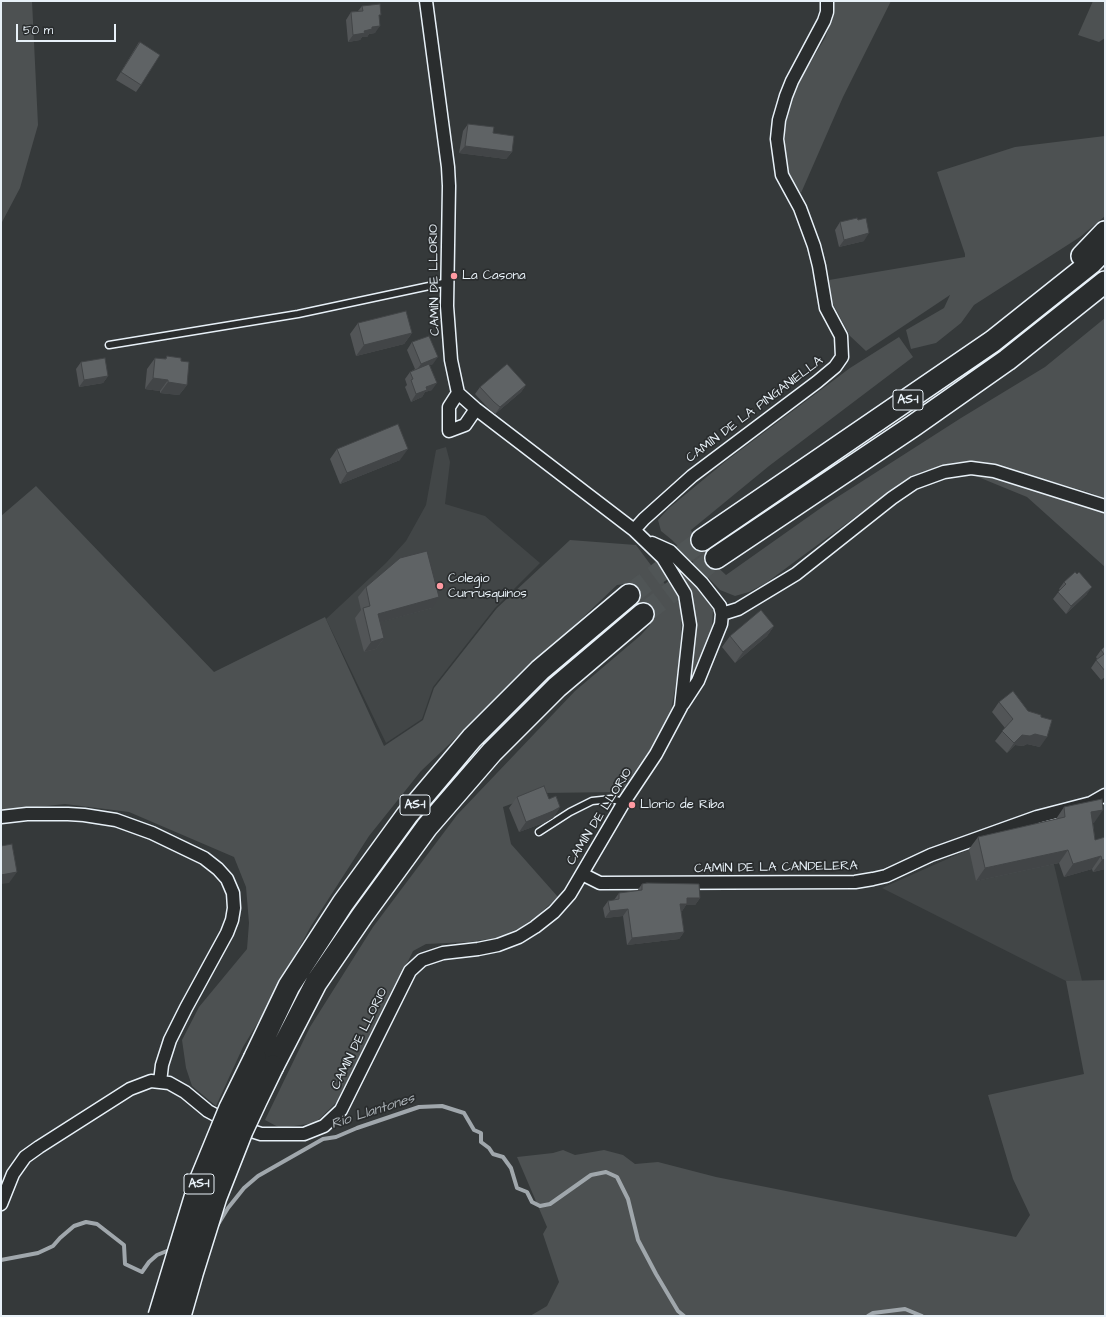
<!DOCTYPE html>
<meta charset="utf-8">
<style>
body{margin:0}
#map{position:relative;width:1106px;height:1317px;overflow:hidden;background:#35393a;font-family:"Architects Daughter",sans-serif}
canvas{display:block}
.frame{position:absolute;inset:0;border:2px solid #e8f1f8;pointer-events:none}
.scale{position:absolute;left:16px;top:24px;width:100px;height:18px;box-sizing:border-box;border:2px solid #e8f1f8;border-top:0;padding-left:5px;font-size:12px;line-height:14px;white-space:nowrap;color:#e8f1f8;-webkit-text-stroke:3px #2a2d2e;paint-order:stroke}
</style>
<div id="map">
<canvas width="1106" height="1317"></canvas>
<div class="frame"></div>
<div class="scale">50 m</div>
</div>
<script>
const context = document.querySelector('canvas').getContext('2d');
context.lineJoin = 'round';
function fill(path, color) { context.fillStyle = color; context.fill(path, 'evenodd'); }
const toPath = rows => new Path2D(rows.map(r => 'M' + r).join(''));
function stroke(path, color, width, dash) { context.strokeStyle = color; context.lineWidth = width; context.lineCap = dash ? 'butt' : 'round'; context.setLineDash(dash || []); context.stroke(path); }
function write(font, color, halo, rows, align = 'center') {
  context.font = font + ' "Architects Daughter",sans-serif'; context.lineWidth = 3.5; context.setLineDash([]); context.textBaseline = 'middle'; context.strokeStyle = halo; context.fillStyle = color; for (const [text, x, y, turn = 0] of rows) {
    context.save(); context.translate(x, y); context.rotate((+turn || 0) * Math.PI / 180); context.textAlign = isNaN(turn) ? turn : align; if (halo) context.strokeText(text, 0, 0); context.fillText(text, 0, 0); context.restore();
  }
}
fill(toPath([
 [446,447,450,462,445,504,485,516,540,563,495,608,433,687,422,719,386,743,326,619,386,563,406,541,426,505,436,450],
 [1044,823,1082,981,1066,981,882,888,963,852]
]), '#424647');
fill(toPath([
 [1,1,32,1,38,125,20,188,1,224],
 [831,1,891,1,843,97,801,193,789,175,785,158,785,130,789,103,799,82,825,38,835,12],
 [1093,1,1105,1,1105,38,1099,42,1078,35],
 [1105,136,1105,216,1080,237,974,305,961,323,936,343,911,349,906,330,944,308,950,295,866,351,850,336,833,304,829,280,965,257,965,254,937,172,1015,147],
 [1105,318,1105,499,1091,493,984,462,968,461,952,463,921,472,870,506,766,583,749,592,735,596,720,590,672,540,661,531,658,520,669,508,726,461,850,368,899,337,913,357,769,466,691,530,696,541,708,549,710,560,726,575,825,505,961,418,1045,367],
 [966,472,975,472,1046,491,1105,513,1105,567,1027,497],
 [36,486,214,672,325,617,384,746,423,720,434,688,497,608,570,540,636,545,682,607,681,637,678,672,670,716,651,748,621,792,541,793,503,807,511,844,558,897,538,915,520,928,496,938,469,942,426,944,413,951,342,1097,315,1123,280,1128,265,1120,310,1027,373,927,457,815,575,691,641,635,650,625,650,618,624,584,617,585,421,771,369,836,311,926,263,1014,243,1047,216,1106,192,1086,186,1068,182,1040,199,1007,247,949,249,923,246,887,234,857,129,812,65,804,1,811,1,516],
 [681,571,693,579,704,592,713,610,712,627,690,683,696,626,695,610,690,591],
 [1105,980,1105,1316,530,1316,547,1306,559,1282,543,1234,547,1227,517,1157,553,1153,563,1150,575,1155,604,1150,623,1155,635,1164,658,1162,716,1177,1016,1237,1030,1215,1013,1179,988,1095,1084,1074,1066,981]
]), '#4d5152');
stroke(toPath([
 [217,1226,228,1208,244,1188,258,1176,323,1139,336,1137,357,1128,419,1107,442,1106,464,1113,474,1130,481,1133,481,1142,489,1148,493,1154,503,1157,511,1168,517,1188,527,1192,532,1202,540,1206,550,1204,591,1175,606,1172,617,1177,628,1199,638,1240,656,1274,678,1311,684,1316],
 [1,1260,38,1253,53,1246,60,1238,74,1226,86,1222,97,1224,124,1245,125,1264,142,1272,149,1262,157,1255,172,1249],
 [868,1316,873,1313,905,1309,922,1316]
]), '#a0a7ac', 4);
stroke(toPath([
 [629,595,702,540],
 [643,614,716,558]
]), '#505556', 21, [21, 10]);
const lane = toPath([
 [109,345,298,314,448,282],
 [539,832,570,812,592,801,611,799,624,802]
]);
const street = toPath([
 [458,393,449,407,449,431,465,425,476,409],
 [634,530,644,519,692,476,817,382,835,367,842,357,841,336,826,308,819,266,814,246,800,208,782,175,777,139,779,120,786,96,792,81,824,21,827,12,827,1],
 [652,543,670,551,702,583,720,606,722,614,721,624,698,681,683,704],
 [722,614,738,609,796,574,892,498,914,483,944,472,971,468,994,471,1105,506],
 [1,817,27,814,68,814,84,815,116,820,152,833,204,858,218,869,227,879,233,893,234,908,232,920,227,933,186,1008,170,1040,162,1065,160,1082],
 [582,874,600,883,855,882,873,879,886,876,931,855,1037,817,1091,803,1105,795],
 [1,1204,13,1174,25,1157,39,1147,130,1089,151,1081,169,1083,185,1092,208,1111,236,1126,261,1134,304,1134,324,1126,341,1110,410,971,422,960,443,953,478,949,498,945,519,937,535,927,554,912,570,894,624,802,656,754,681,707,690,625,685,594,663,558,634,530,476,409,458,393,451,360,447,306,449,186,448,167,426,1]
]);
const highway = toPath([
 [1082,256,1105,232],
 [702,540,993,341,1091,263,1105,249],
 [716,558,913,426,1007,360,1105,282],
 [255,1057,289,986,343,903,407,815,472,738,540,670,629,595],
 [273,1066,316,983,362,916,427,827,492,752,557,687,643,614]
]);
stroke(lane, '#e8f1f8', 9);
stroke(street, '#e8f1f8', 15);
stroke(highway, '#e8f1f8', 24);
stroke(lane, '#2a2d2e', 6);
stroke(street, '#2a2d2e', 12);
stroke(highway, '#2a2d2e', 21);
const highwayBridge = toPath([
 [159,1316,200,1181,230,1108,255,1057],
 [180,1316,192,1274,216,1197,242,1131,256,1101,273,1066]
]);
stroke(highwayBridge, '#e8f1f8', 24, []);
stroke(highwayBridge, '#2a2d2e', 21);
fill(toPath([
 [362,6,379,18,375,33,369,34,367,37,362,37,360,40,348,42,346,20,351,12,358,11],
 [139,42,141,85,136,92,116,80],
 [468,124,493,133,512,152,506,159,459,153,463,131],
 [840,222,864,241,839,247,835,230],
 [358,323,412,333,404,344,356,356,350,334],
 [412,342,433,364,430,365,432,390,425,392,422,397,411,402,405,387,407,385,405,379,410,372,415,369,407,350],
 [167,356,181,361,187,385,179,395,160,393,160,391,145,389,147,369,155,358,165,359],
 [81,362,108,376,103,383,79,387,76,369],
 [526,385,521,392,495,414,489,409,475,394,480,387],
 [337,449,400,460,340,484,330,459],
 [1064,582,1087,594,1066,614,1053,599,1060,590,1059,589],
 [366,587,432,608,380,622,384,638,376,649,364,652,355,618,361,610,358,597],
 [774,626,767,636,735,663,722,647,730,636],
 [1105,646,1105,677,1101,680,1091,668,1097,659,1096,657,1101,650],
 [999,702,1028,711,1041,717,1040,747,1027,744,1023,746,1015,745,1007,753,995,741,1005,728,992,712],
 [517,797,549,799,560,807,553,818,546,822,519,832,509,808],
 [1064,807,1094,823,1093,823,1095,840,1105,837,1105,869,1093,872,1092,869,1064,877,1059,863,976,881,969,849,978,837,1056,819],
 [642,884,700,898,695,905,686,905,682,911,681,911,684,932,679,939,627,945,623,916,605,918,603,908,608,901,614,900,619,893,637,891]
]), '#525557');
fill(toPath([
 [380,26,375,33,369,34,367,37,362,37,360,40,348,42,353,35,364,31,372,27],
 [465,146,512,152,506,159,459,153],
 [869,233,864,241,839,247,844,240],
 [412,333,404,344,356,356,364,345],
 [438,357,433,364,416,371,421,364],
 [108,376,103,383,79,387,84,380],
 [153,378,168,380,160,391,145,389],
 [168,382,187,385,179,395,160,393],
 [437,383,432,390,425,392,422,397,411,402,416,394,426,387],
 [526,385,521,392,495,414,500,407],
 [408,449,400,460,340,484,347,473],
 [1092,587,1087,594,1066,614,1071,606],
 [439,597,432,608,370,625,378,614],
 [774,626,767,636,735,663,743,652],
 [384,638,376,649,364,652,371,642],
 [1035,734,1047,737,1040,747,1027,744,1023,746,1015,745,1007,753,1014,743,1022,735],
 [560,807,553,818,546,822,519,832,526,822],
 [1103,810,1094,823,1082,825,1091,812],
 [1068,850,1059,863,976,881,985,868],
 [1101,856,1092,869,1064,877,1073,864],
 [1105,859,1105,869,1093,872,1102,860],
 [17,872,9,883,1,884,1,875],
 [687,898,700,898,695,905,686,905,682,911,675,912,680,904],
 [628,909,623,916,605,918,610,911],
 [684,932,679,939,627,945,632,938]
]), '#424547');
const building = toPath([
 [380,4,381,15,379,15,380,26,372,27,372,29,364,31,365,33,353,35,351,12,363,11,362,6,380,4],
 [140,42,160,55,141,85,121,72,140,42],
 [468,124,494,127,493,133,514,136,512,152,465,146,468,124],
 [857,218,858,220,866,218,869,233,844,240,840,222,857,218],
 [406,311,412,333,364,345,358,323,406,311],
 [429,336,438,357,421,364,412,342,429,336],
 [167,356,181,358,181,361,189,362,187,385,168,382,168,380,153,378,155,358,166,359,167,356],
 [105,358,108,376,84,380,81,362,105,358],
 [429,364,437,383,426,387,427,390,416,394,411,380,413,379,410,372,429,364],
 [507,364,526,385,500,407,494,402,480,387,507,364],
 [398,424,408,449,347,473,337,449,398,424],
 [427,551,439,597,378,614,384,638,371,642,363,608,370,606,366,587,400,558,427,551],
 [1075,572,1077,574,1079,572,1092,587,1071,606,1058,592,1066,584,1064,582,1075,572],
 [761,610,774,626,743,652,730,636,761,610],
 [1105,646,1105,671,1096,660,1104,654,1101,650,1105,646],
 [1013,691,1028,711,1041,715,1041,717,1052,720,1047,737,1035,734,1030,736,1022,735,1014,743,1002,731,1013,719,999,702,1013,691],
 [544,786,549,799,556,796,560,807,553,811,526,822,517,797,544,786],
 [1102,799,1103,810,1091,812,1095,840,1105,837,1105,859,1102,860,1101,856,1073,864,1068,850,985,868,978,837,1065,817,1064,807,1102,799],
 [12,844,17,872,1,875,1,846,12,844],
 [647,883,699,884,700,898,687,898,687,904,680,904,684,932,632,938,628,909,610,911,608,901,619,899,619,893,642,890,642,884,647,883]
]);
fill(building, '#5f6365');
stroke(building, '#424547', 1);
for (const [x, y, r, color] of [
 [454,276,4,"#ff9aa2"],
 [440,586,4,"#ff9aa2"],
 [632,805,4,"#ff9aa2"]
]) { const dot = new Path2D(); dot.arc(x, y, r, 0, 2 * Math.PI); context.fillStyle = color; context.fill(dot); stroke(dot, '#2a2d2e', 1.5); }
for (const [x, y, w] of [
 [908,400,30],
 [415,805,30],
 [199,1184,30]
]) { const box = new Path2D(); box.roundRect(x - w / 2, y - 10, w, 20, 3); context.fillStyle = '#2a2d2e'; context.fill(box); stroke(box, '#e8f1f8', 1); }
write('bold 12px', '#e8f1f8', null, [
 ["AS-I",908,400],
 ["AS-I",415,805],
 ["AS-I",199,1184]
]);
write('13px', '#e8f1f8', '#2a2d2e', [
 ["La Casona",462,276],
 ["Colegio",448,579],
 ["Currusquinos",448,594],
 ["Llorio de Riba",640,805]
], 'left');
write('13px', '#e8f1f8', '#2a2d2e', [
 ["CAMÍN DE LLORIO",435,280,-91],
 ["CAMÍN DE LA PINGANIELLA",755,410,-37],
 ["CAMÍN DE LLORIO",600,817,-58],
 ["CAMÍN DE LA CANDELERA",776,868,-1],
 ["CAMÍN DE LLORIO",360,1039,-64]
]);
write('italic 14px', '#acb3b8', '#2a2d2e', [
 ["Rio Llantones",373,1112,-18]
]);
</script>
